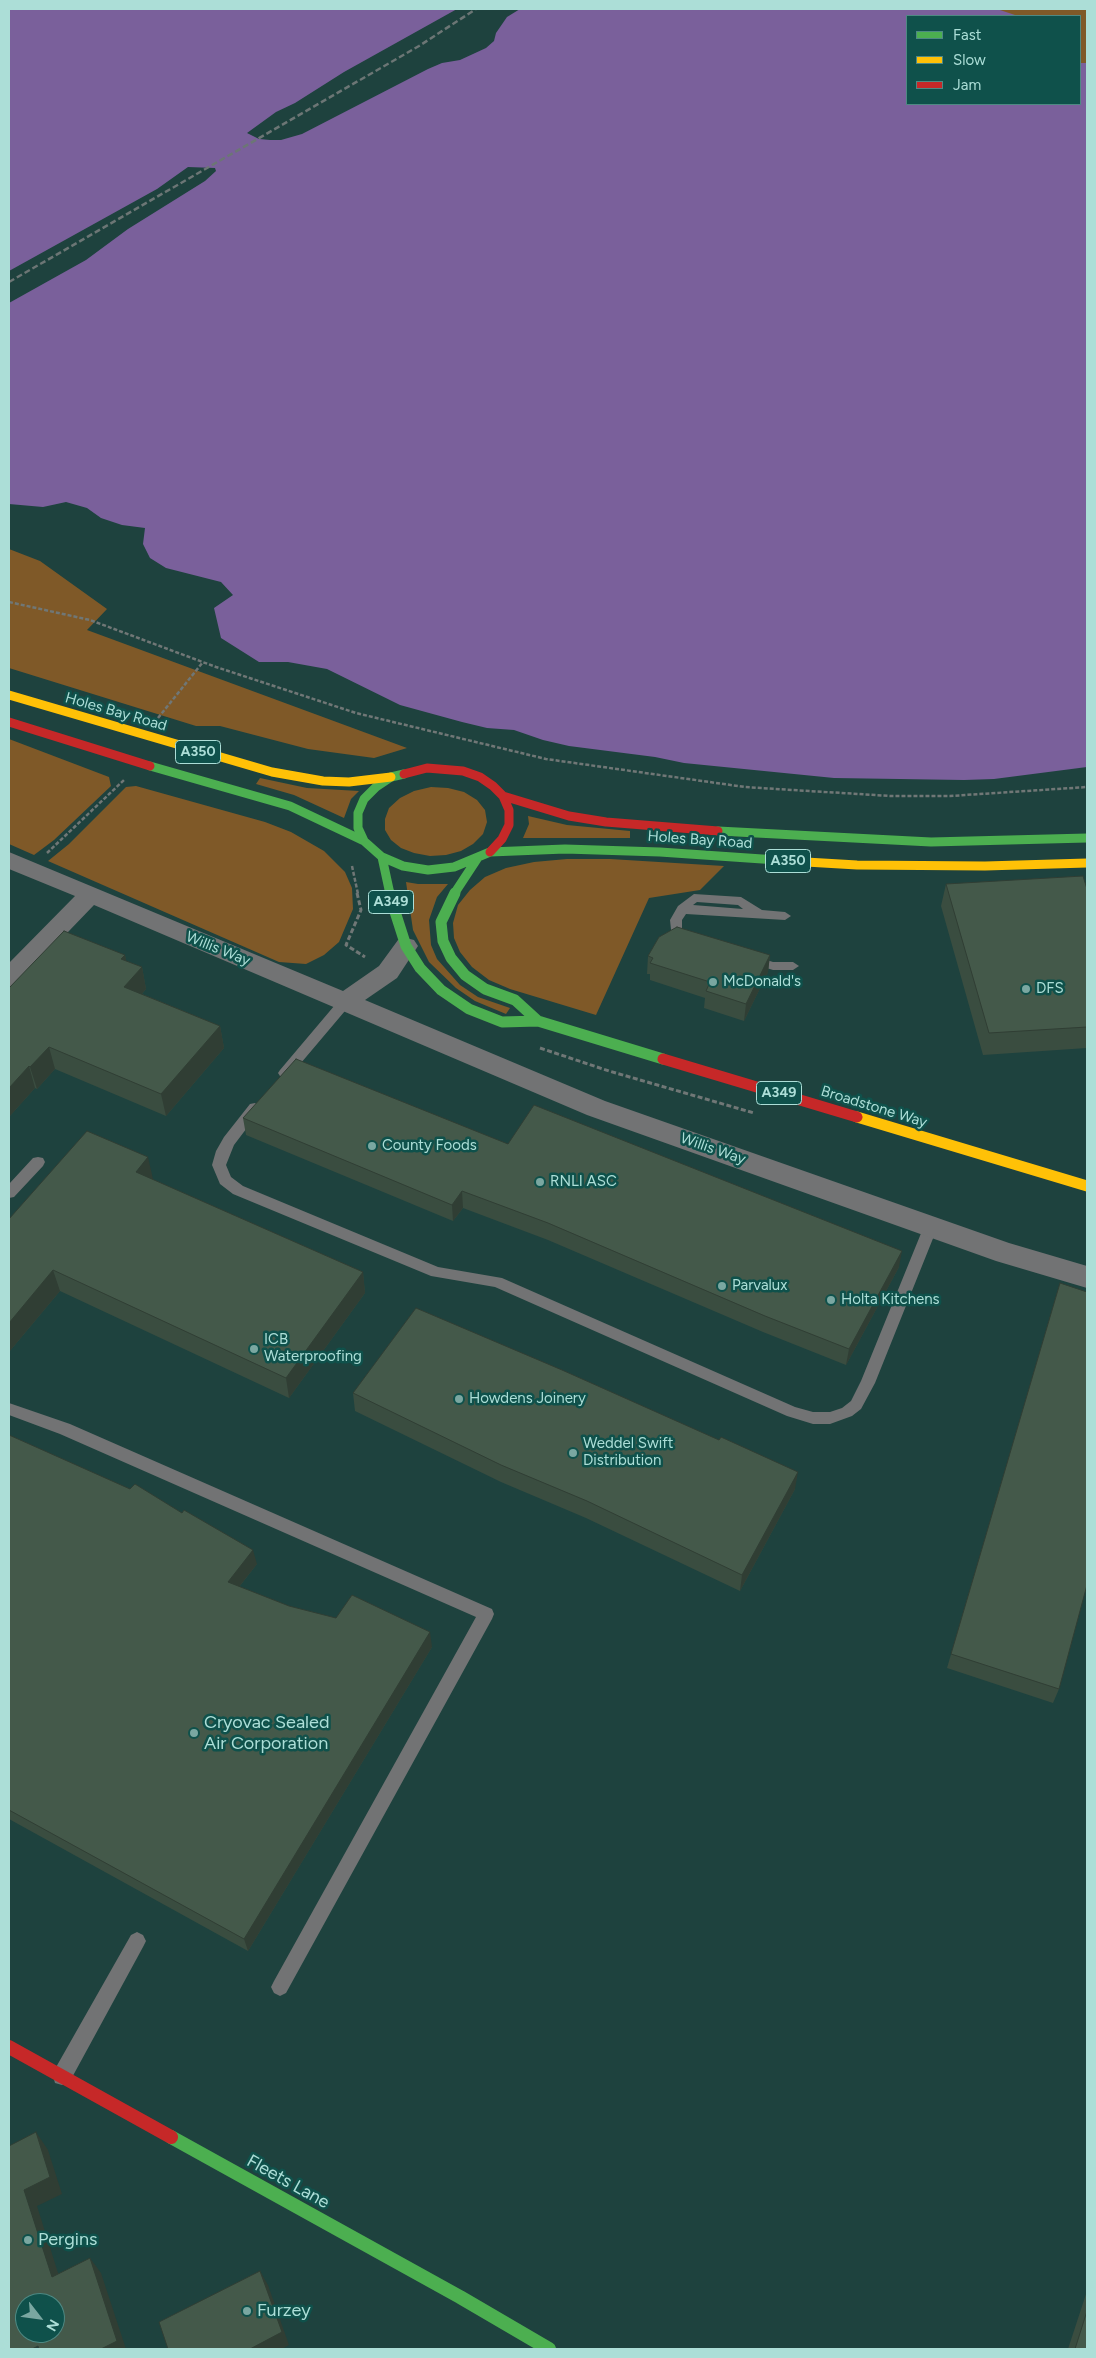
<!DOCTYPE html>
<style>
body{margin:0}
#map{position:relative;width:1096px;height:2358px;overflow:hidden;background:#1e423e;font-family:Figtree,sans-serif}
canvas{display:block}
.frame{position:absolute;inset:0;border:10px solid #acded7;pointer-events:none}
.legend{position:absolute;left:906px;top:15px;width:175px;height:90px;box-sizing:border-box;background:#0f514b;border:1px solid #4e8983;margin:0;padding:6px 9px;list-style:none;font-size:15px;color:#acded7}
.legend li{display:flex;align-items:center;gap:10px;height:25px}
.legend b{width:25px;border:1px solid #4e8983}
.north{position:absolute;left:15px;top:2293px;width:50px;height:50px;box-sizing:border-box;background:#0f514b;border:1px solid #4e8983;border-radius:50%;rotate:120deg;font-size:14px;font-weight:700;line-height:20px;text-align:center;color:#acded7}
.north::after{content:'';display:block;margin:auto;width:18px;height:22px;background:#7aa7a1;clip-path:polygon(50% 0,100% 100%,50% 72%,0 100%)}
</style>
<div id="map">
<canvas width="1096" height="2358"></canvas>
<div class="frame"></div>
<ul class="legend">
<li><b style="height:6px;background:#4caf50"></b>Fast</li>
<li><b style="height:6px;background:#ffc107"></b>Slow</li>
<li><b style="height:6px;background:#c62828"></b>Jam</li>
</ul>
<div class="north">N</div>
</div>
<script>
const context = document.querySelector('canvas').getContext('2d');
context.lineJoin = 'round';
function fill(path, color) { context.fillStyle = color; context.fill(path, 'evenodd'); }
const toPath = rows => new Path2D(rows.map(r => 'M' + r).join(''));
function stroke(path, color, width, dash) { context.strokeStyle = color; context.lineWidth = width; context.lineCap = dash ? 'butt' : 'round'; context.setLineDash(dash || []); context.stroke(path); }
function write(font, color, halo, rows, align = 'center') {
  context.font = font + ' Figtree,sans-serif'; context.lineWidth = 5; context.setLineDash([]); context.textBaseline = 'middle'; context.strokeStyle = halo; context.fillStyle = color; for (const [text, x, y, turn = 0] of rows) {
    context.save(); context.translate(x, y); context.rotate((+turn || 0) * Math.PI / 180); context.textAlign = isNaN(turn) ? turn : align; if (halo) context.strokeText(text, 0, 0); context.fillText(text, 0, 0); context.restore();
  }
}
fill(toPath([
 [995,9,1087,9,1087,67,1080,63,1080,16,1010,16],
 [9,549,40,561,107,609,87,630,407,748,374,758,308,749,220,726,196,726,9,668],
 [9,739,109,777,111,786,54,840,34,855,9,844],
 [260,778,307,788,359,791,351,799,344,818,294,795,256,784],
 [136,786,265,822,291,832,324,851,345,872,352,888,353,909,339,942,324,955,306,964,279,962,48,861,69,844,126,787],
 [431,787,448,788,464,792,477,800,485,810,487,822,483,834,473,844,461,851,446,855,430,856,414,853,401,848,391,840,385,830,385,819,389,808,400,798,414,791],
 [528,816,567,825,630,831,630,838,523,838,529,824],
 [567,859,610,859,724,866,700,890,649,898,596,1015,510,989,489,980,472,967,460,952,454,938,453,923,458,905,470,890,485,877,506,868,534,862],
 [406,882,418,884,448,884,437,897,429,920,431,945,437,959,460,985,478,997,510,1008,506,1014,475,1001,456,988,429,962,413,930]
]), '#7f5928');
fill(toPath([
 [9,9,457,9,344,72,295,103,276,112,247,133,259,139,270,140,281,140,302,134,428,69,442,63,460,60,486,48,494,41,496,33,507,17,520,9,997,9,1018,16,907,16,907,104,1080,104,1080,63,1087,63,1087,767,994,779,964,780,834,778,684,763,655,757,569,746,543,740,514,730,487,728,462,722,400,705,327,669,288,662,259,662,221,638,214,608,233,595,221,582,166,568,150,558,143,544,145,528,122,525,101,518,87,508,66,502,43,507,9,504,9,303,86,260,128,229,205,181,216,171,215,168,188,167,157,189,9,271]
]), '#7a609b');
stroke(toPath([
 [9,602,90,620,216,667,356,713,546,759,745,787,890,796,950,796,1087,787],
 [158,718,203,662],
 [47,853,124,780],
 [352,866,358,894]
]), '#707776', 2.5, [4, 2]);
stroke(toPath([
 [357,893,361,910,346,945,365,957],
 [540,1048,609,1071,754,1113]
]), '#707776', 3, [5, 2.5]);
fill(toPath([
 [694,894,741,897,762,910,785,912,791,916,785,920,686,914,682,920,682,934,691,939,685,943,672,939,670,920,678,906,694,894],
 [697,902,738,905,743,909,693,905,697,902],
 [751,955,773,962,793,962,799,966,793,970,773,970,747,962,745,959,751,955],
 [345,997,351,1002,350,1005,290,1076,280,1076,278,1073,280,1070,340,999,345,997],
 [255,1103,262,1108,234,1145,226,1165,231,1177,243,1186,438,1267,502,1278,795,1407,813,1412,830,1412,842,1408,851,1401,861,1381,924,1226,926,1222,931,1220,936,1222,938,1226,875,1383,861,1409,852,1416,830,1424,813,1424,787,1416,495,1287,431,1276,233,1194,220,1184,212,1165,216,1151,224,1137,250,1104,255,1103],
 [38,1157,43,1158,45,1162,43,1166,14,1197,9,1198,9,1184,33,1158,38,1157],
 [9,1403,70,1424,492,1609,494,1614,492,1619,286,1993,280,1996,274,1993,271,1987,274,1981,476,1617,60,1434,9,1415,9,1403],
 [137,1932,143,1935,146,1941,143,1947,69,2083,62,2085,55,2083,53,2076,55,2069,131,1935,137,1932]
]), '#727374');
fill(toPath([
 [9,852,343,991,379,966,398,940,406,938,414,940,418,946,397,978,365,1000,605,1101,1009,1243,1087,1266,1087,1288,996,1261,587,1115,94,905,18,984,9,987,9,963,75,896,9,869,9,852]
]), '#727374');
stroke(toPath([
 [150,766,290,806,364,841],
 [404,774,391,777,376,787,364,799,358,813,358,828,364,841,382,857,403,866,428,870,454,867,490,852,565,849,660,852,806,862],
 [718,831,931,842,1087,838],
 [382,857,390,894],
 [454,894,477,859]
]), '#4caf50', 9);
stroke(toPath([
 [389,893,406,946,420,968,441,990,469,1009,502,1022,538,1021,663,1059],
 [455,893,441,922,443,941,451,958,465,975,485,989,515,1000,538,1021]
]), '#4caf50', 11);
stroke(toPath([
 [171,2137,460,2297,549,2349]
]), '#4caf50', 14);
stroke(toPath([
 [9,695,272,772,323,781,349,782,391,777],
 [806,862,857,865,985,866,1087,863]
]), '#ffc107', 9);
stroke(toPath([
 [857,1117,1087,1186]
]), '#ffc107', 11);
stroke(toPath([
 [9,722,150,766],
 [404,774,427,768,463,771,480,777,493,786,503,796,509,810,509,825,502,839,490,852],
 [503,796,569,816,606,822,718,831]
]), '#c62828', 9);
stroke(toPath([
 [663,1059,857,1117]
]), '#c62828', 11);
stroke(toPath([
 [9,2047,171,2137]
]), '#c62828', 14);
stroke(toPath([
 [9,282,419,46,476,9]
]), '#6c7675', 2.5, [6, 3]);
fill(toPath([
 [946,884,1087,889,1087,1048,983,1055,941,906],
 [125,955,126,961,142,967,146,989,142,994,220,1026,224,1048,166,1116,55,1069,37,1089,35,1088,9,1117,9,988],
 [770,955,768,972,744,1021,704,1008,705,998,650,980,650,974,647,974,648,956],
 [243,1118,508,1144,899,1267,846,1365,763,1332,548,1240,463,1208,453,1221,246,1135],
 [153,1179,153,1180,363,1272,365,1293,289,1398,60,1291,9,1352,9,1219],
 [1060,1283,1059,1689,1053,1703,947,1668],
 [353,1393,719,1440,795,1489,740,1591,586,1518,501,1482,355,1411],
 [9,1435,257,1564,239,1587,289,1606,432,1647,248,1951,9,1819],
 [1087,2291,1087,2349,1068,2349]
]), '#3a4d40');
fill(toPath([
 [125,955,130,977,121,959],
 [770,955,768,972,744,1021,746,1004],
 [142,967,146,989,129,1009,124,987],
 [220,1026,224,1048,166,1116,161,1094],
 [49,1047,55,1069,37,1089,30,1067],
 [29,1066,35,1088,9,1117,9,1088],
 [148,1157,153,1179,141,1194,136,1172],
 [462,1191,463,1208,453,1221,452,1205],
 [902,1251,899,1267,846,1365,849,1349],
 [53,1270,60,1291,9,1352,9,1323],
 [363,1272,365,1293,289,1398,286,1378],
 [798,1472,795,1489,740,1591,742,1575],
 [253,1550,257,1564,231,1597,228,1582],
 [430,1632,432,1647,248,1951,244,1939],
 [36,2132,48,2150,62,2194,37,2206,64,2292,52,2277,24,2190],
 [90,2258,101,2273,126,2349,101,2349],
 [260,2271,268,2285,289,2345,282,2349,250,2349]
]), '#303e34');
const building = toPath([
 [1083,876,1087,889,1087,1027,989,1033,946,884,1083,876],
 [677,927,770,955,746,1004,706,991,710,982,650,963,653,958,648,956,659,937,677,927],
 [64,931,125,955,121,959,142,967,124,987,220,1026,161,1094,49,1047,30,1067,29,1066,9,1088,9,988,64,931],
 [296,1059,508,1144,534,1105,902,1251,849,1349,765,1316,548,1223,462,1191,452,1205,243,1118,296,1059],
 [87,1131,148,1157,136,1172,363,1272,286,1378,53,1270,9,1323,9,1219,87,1131],
 [1060,1283,1087,1292,1087,1585,1059,1689,951,1654,1060,1283],
 [416,1308,562,1370,719,1440,721,1437,798,1472,742,1575,587,1501,501,1465,353,1393,416,1308],
 [9,1435,130,1489,135,1484,182,1513,184,1510,253,1550,228,1582,289,1606,336,1618,352,1595,430,1632,244,1939,9,1810,9,1435],
 [36,2132,50,2177,24,2190,52,2277,90,2258,117,2341,101,2349,39,2349,38,2346,32,2349,9,2349,9,2146,36,2132],
 [25,2303,55,2303,55,2333,25,2333,25,2303],
 [260,2271,282,2332,250,2349,168,2349,159,2322,260,2271],
 [1087,2311,1087,2349,1075,2349,1087,2311]
]);
fill(building, '#44594a');
stroke(building, '#303e34', 1);
for (const [x, y, r, color] of [
 [713,982,5,"#7aa7a1"],
 [1026,989,5,"#7aa7a1"],
 [372,1146,5,"#7aa7a1"],
 [540,1182,5,"#7aa7a1"],
 [722,1286,5,"#7aa7a1"],
 [831,1300,5,"#7aa7a1"],
 [254,1349,5,"#7aa7a1"],
 [459,1399,5,"#7aa7a1"],
 [573,1453,5,"#7aa7a1"],
 [194,1733,5,"#7aa7a1"],
 [28,2240,5,"#7aa7a1"],
 [247,2311,5,"#7aa7a1"]
]) { const dot = new Path2D(); dot.arc(x, y, r, 0, 2 * Math.PI); context.fillStyle = color; context.fill(dot); stroke(dot, '#0f514b', 2); }
for (const [x, y, w] of [
 [198,752,45],
 [788,861,45],
 [391,902,45],
 [779,1093,45]
]) { const box = new Path2D(); box.roundRect(x - w / 2, y - 11.5, w, 23, 4); context.fillStyle = '#0f514b'; context.fill(box); stroke(box, '#acded7', 1); }
write('bold 14px', '#acded7', null, [
 ["A350",198,752],
 ["A350",788,861],
 ["A349",391,902],
 ["A349",779,1093]
]);
write('15px', '#acded7', '#0f514b', [
 ["Holes Bay Road",116,712,16],
 ["Holes Bay Road",700,840,4],
 ["Willis Way",218,949,22],
 ["Broadstone Way",874,1107,17],
 ["Willis Way",713,1149,19]
]);
write('15px', '#acded7', '#0f514b', [
 ["McDonald's",723,982],
 ["DFS",1036,989],
 ["County Foods",382,1146],
 ["RNLI ASC",550,1182],
 ["Parvalux",732,1286],
 ["Holta Kitchens",841,1300],
 ["ICB",264,1340],
 ["Waterproofing",264,1357],
 ["Howdens Joinery",469,1399],
 ["Weddel Swift",583,1444],
 ["Distribution",583,1461]
], 'left');
write('18px', '#acded7', '#0f514b', [
 ["Cryovac Sealed",204,1723],
 ["Air Corporation",204,1744],
 ["Pergins",38,2240],
 ["Furzey",257,2311]
], 'left');
write('18px', '#acded7', '#0f514b', [
 ["Fleets Lane",288,2182,29]
]);
</script>
